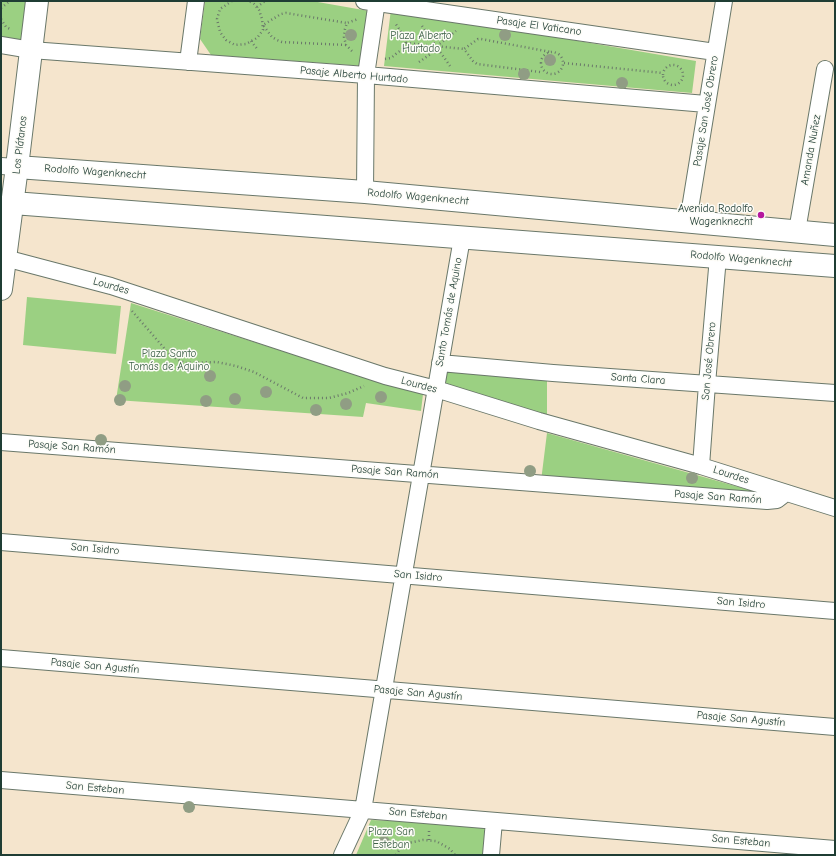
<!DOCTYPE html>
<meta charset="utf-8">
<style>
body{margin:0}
#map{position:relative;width:836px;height:856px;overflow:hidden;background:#f5e5cd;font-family:"Comic Neue",sans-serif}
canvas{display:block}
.frame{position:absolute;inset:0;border:2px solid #1f3d34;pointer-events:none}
</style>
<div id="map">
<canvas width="836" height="856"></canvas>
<div class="frame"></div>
</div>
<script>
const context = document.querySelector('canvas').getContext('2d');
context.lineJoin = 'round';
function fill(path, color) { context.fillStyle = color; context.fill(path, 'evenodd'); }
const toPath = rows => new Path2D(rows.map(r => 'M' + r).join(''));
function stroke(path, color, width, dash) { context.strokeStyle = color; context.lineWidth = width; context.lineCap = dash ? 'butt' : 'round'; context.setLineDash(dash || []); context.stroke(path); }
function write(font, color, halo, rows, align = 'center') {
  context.font = font + ' "Comic Neue",sans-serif'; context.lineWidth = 3; context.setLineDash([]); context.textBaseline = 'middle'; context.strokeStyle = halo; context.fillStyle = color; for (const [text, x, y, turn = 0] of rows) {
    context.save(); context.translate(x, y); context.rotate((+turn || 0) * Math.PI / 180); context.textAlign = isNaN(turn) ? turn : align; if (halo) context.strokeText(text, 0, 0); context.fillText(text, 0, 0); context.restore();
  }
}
fill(toPath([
 [1,1,37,1,31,50,1,45],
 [205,1,312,1,369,11,363,66,211,55,200,39],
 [391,9,696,61,692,93,384,66],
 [27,297,121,306,116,354,23,345],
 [131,303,383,383,423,394,421,411,366,403,363,417,116,400],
 [444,370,547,379,547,416,440,384],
 [547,433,693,474,760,493,541,481],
 [371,820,427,822,489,828,485,855,356,855]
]), '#9bd082');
const street = toPath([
 [364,1,715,52],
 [1,45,31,50,366,75,706,104],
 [188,62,196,1],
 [1,166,17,167],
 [365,192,366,75,377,1],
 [688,221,724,1],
 [797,231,825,69],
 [5,258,111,286,385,376,436,389,539,421,701,466,835,508],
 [440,363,553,373,835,393],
 [1,442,767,501,777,500,786,493],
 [701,466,707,384,718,257],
 [1,542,835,611],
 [1,658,835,727],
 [1,780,835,849],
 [342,855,363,810,462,238],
 [491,855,494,821]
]);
const secondary = toPath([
 [17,167,365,192,835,235],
 [13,203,835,266],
 [1,289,17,167,37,1]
]);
stroke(street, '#6a786a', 18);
stroke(secondary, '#6a786a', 24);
stroke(toPath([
 [232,1,220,9,217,19,220,32,226,40,235,45,246,44,257,38,263,30,262,19,259,10,254,4,249,1],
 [257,7,265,1],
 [1,8,10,1],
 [1,19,6,27,10,29],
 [422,26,450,66],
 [251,41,258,50],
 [406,43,464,49],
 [346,45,282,42,277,40,272,37,263,25,281,14,286,13,347,23],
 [352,51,346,45,344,37,345,29,347,23,358,19],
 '541 63a11 11 0 1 1 22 0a11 11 0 1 1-22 0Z',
 [385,59,391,58,397,53,403,49,406,43,404,36,395,23],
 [419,62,432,53,437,46,456,31],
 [564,63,663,73],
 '663 75a10 10 0 1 1 20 0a10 10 0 1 1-20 0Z',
 [540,72,477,64,473,61,464,49,478,39,481,39,551,52],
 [132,311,171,356,185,363,217,362,236,366,254,372,303,398,329,398,348,393,364,386],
 [429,831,429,840],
 [396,855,400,849,408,843,423,840,436,841,450,849,455,855]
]), '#6a786a', 2.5, [1, 3]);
stroke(street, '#fff', 16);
stroke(secondary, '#fff', 22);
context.fillStyle = '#909d84';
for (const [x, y] of [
 [351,35],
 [505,35],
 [550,60],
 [524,74],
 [622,83],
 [210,376],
 [125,386],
 [266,392],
 [381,397],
 [235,399],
 [120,400],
 [206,401],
 [346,404],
 [316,410],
 [101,440],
 [530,471],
 [692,478],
 [189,807],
 [384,842]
]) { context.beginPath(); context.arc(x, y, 6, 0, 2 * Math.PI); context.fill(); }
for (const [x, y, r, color] of [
 [761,215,4,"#b5179e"]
]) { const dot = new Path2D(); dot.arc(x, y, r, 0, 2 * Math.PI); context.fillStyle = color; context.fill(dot); stroke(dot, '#fdfcf7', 1.5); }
write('11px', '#1f3d34', '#fdfcf7', [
 ["Pasaje El Vaticano",539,26,8],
 ["Pasaje Alberto Hurtado",354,75,5],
 ["Pasaje San José Obrero",706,111,-81],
 ["Los Plátanos",20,145,-83],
 ["Amanda Nuñez",811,150,-80],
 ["Rodolfo Wagenknecht",95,172,4],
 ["Rodolfo Wagenknecht",418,197,5],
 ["Rodolfo Wagenknecht",741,259,5],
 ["Lourdes",111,286,16],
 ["Santo Tomás de Aquino",449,312,-80],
 ["San José Obrero",709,361,-85],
 ["Santa Clara",638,379,4],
 ["Lourdes",419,385,15],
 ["Pasaje San Ramón",72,447,4],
 ["Pasaje San Ramón",395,472,4],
 ["Lourdes",731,475,18],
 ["Pasaje San Ramón",718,497,4],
 ["San Isidro",95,549,5],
 ["San Isidro",418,576,5],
 ["San Isidro",741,603,5],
 ["Pasaje San Agustín",95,666,5],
 ["Pasaje San Agustín",418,693,5],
 ["Pasaje San Agustín",741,719,5],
 ["San Esteban",95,788,5],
 ["San Esteban",418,814,5],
 ["San Esteban",741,841,5]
]);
write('11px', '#3e6248', '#fdfcf7', [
 ["Plaza Alberto",421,36],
 ["Hurtado",421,49],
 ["Plaza Santo",169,354],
 ["Tomás de Aquino",169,367],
 ["Plaza San",391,832],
 ["Esteban",391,845]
]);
write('11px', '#1f3d34', '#fdfcf7', [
 ["Avenida Rodolfo",753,209],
 ["Wagenknecht",753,222]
], 'right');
</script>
